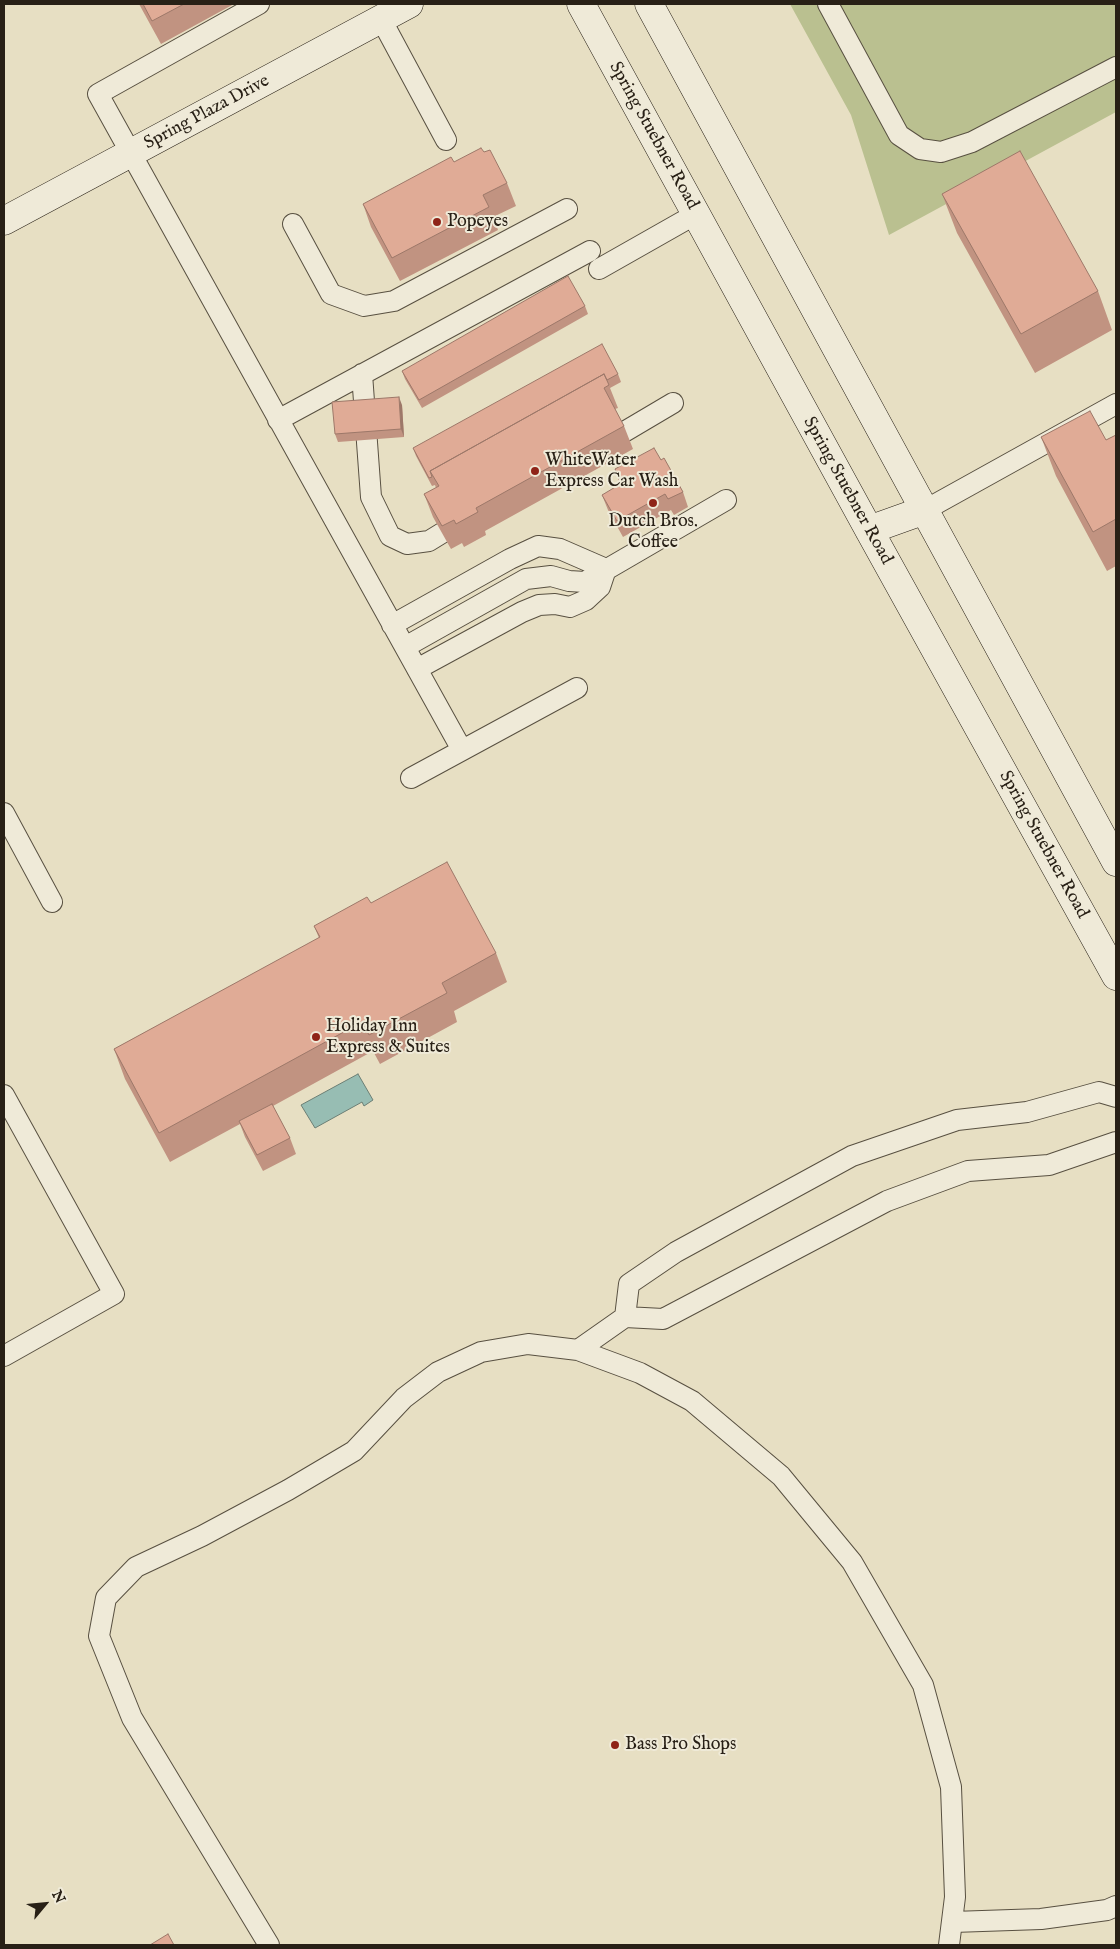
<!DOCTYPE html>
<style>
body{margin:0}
#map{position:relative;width:1120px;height:1949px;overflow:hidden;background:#e7dfc3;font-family:"IM FELL English",serif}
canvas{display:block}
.frame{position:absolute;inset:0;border:5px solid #282016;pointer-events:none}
.north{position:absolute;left:20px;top:1879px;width:50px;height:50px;-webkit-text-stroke:4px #efead8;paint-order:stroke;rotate:62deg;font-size:14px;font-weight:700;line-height:20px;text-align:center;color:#282016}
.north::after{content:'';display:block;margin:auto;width:18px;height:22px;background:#282016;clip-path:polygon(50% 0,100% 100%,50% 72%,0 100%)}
</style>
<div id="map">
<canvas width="1120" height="1949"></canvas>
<div class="frame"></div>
<div class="north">N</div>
</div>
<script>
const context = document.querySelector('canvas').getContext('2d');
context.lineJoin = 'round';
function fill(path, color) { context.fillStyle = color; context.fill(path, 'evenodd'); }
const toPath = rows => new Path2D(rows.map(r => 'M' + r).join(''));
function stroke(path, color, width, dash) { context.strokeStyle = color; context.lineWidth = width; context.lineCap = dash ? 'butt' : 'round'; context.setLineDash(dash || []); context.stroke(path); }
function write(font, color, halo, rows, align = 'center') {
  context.font = font + ' "IM FELL English",serif'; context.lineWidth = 4; context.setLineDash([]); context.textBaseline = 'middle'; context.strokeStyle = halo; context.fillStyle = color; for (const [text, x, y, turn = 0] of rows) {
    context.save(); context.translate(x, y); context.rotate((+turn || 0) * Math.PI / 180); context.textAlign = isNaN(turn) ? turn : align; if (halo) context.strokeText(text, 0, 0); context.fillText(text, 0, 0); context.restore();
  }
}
fill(toPath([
 [790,4,1116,4,1116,112,889,235,851,115]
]), '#bac090');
const water = toPath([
 [358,1074,373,1100,364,1106,362,1102,315,1128,301,1105,358,1074]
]);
fill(water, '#97bdb3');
stroke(water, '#6b7e74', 1);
const lane = toPath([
 [259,4,98,94,462,750],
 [828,4,899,135,920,149,941,152,972,142,1116,67],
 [381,19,446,140],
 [293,224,331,294,364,306,394,301,567,209],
 [599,269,696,214],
 [362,374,371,497,390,536,407,544,429,541,442,533],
 [278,420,590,251],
 [624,432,673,403],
 [925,510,1116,404],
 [392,625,510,559,538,546,560,549,606,569,600,587,586,600,570,607,555,604,539,605,522,612,417,669],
 [405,647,526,579,551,576,569,581,585,582,726,500],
 [411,778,577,688],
 [4,813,52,902],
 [4,1095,114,1294,4,1356],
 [1116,1097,1099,1092,1027,1112,957,1120,852,1156,676,1252,629,1284,625,1317,663,1319,887,1201,968,1171,1049,1165,1116,1142],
 [578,1350,640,1373,692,1401,781,1476,852,1562,923,1685,951,1787,955,1897,949,1945],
 [953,1922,1041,1919,1107,1910,1116,1906],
 [269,1945,132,1718,99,1636,106,1598,136,1567,202,1536,288,1490,354,1451,404,1398,438,1372,481,1352,528,1344,578,1350,625,1317]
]);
const secondary = toPath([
 [581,4,869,530,1116,976],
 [649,4,1116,862],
 [4,221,409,4],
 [869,530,925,510]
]);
stroke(lane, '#585041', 22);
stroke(secondary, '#282016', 29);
stroke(lane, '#efead8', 20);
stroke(secondary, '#efead8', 28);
fill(toPath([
 [139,4,234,4,161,44],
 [507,183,516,206,493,217,498,230,400,281,371,227,363,204],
 [942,194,1098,291,1112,330,1035,373,957,233],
 [585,306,588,314,422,408,405,379,402,371],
 [618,374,621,382,610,388,618,408,615,409,624,426,633,449,485,531,486,535,464,547,462,543,451,549,433,517,424,494,436,488,435,485,432,486,416,456,413,448],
 [402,405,404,437,338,442,335,434],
 [1116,435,1116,566,1107,571,1056,476,1041,437,1106,440],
 [661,460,683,492,688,507,674,515,671,510,623,537,608,510,602,495,620,485,615,469],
 [371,903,496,953,507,982,454,1011,457,1022,380,1064,373,1051,273,1106,290,1138,296,1154,263,1171,245,1137,240,1124,170,1162,125,1079,114,1049,319,938,314,926]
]), '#c19381');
fill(toPath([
 [399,397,402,405,404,437,401,429]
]), '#9d7869');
const building = toPath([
 [143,4,184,4,152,21,143,4],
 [481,148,484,152,490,150,507,183,483,195,489,207,392,258,363,204,451,157,454,162,481,148],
 [1020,151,1098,291,1021,334,942,194,1020,151],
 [568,276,585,306,419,400,402,371,568,276],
 [602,344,618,374,607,380,604,374,430,471,432,477,429,478,413,448,602,344],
 [604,374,609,385,604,388,624,426,476,508,478,512,456,524,454,520,442,526,424,494,439,486,430,471,604,374],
 [399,397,401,429,335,434,332,402,399,397],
 [1090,411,1106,440,1116,435,1116,519,1093,532,1041,437,1090,411],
 [654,448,661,460,664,458,683,492,668,499,665,494,617,521,602,495,622,483,615,469,654,448],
 [447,862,496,953,442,983,447,993,369,1035,362,1022,159,1133,114,1049,320,937,314,926,367,897,371,903,447,862],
 [272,1104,290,1138,257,1155,239,1121,272,1104],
 [168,1934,174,1945,150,1945,168,1934]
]);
fill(building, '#e0ab96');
stroke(building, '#9d7869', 1);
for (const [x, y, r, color] of [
 [437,222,5,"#8f2418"],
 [535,471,5,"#8f2418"],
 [653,503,5,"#8f2418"],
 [316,1037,5,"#8f2418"],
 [615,1745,5,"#8f2418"]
]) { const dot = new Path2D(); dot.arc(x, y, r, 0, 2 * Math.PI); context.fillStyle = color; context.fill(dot); stroke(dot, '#efead8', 2); }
write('18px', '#282016', '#efead8', [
 ["Spring Plaza Drive",207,113,-28],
 ["Spring Stuebner Road",653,136,61],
 ["Spring Stuebner Road",847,491,61],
 ["Spring Stuebner Road",1043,845,61]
]);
write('18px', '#282016', '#efead8', [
 ["Popeyes",447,222],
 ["WhiteWater",545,461],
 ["Express Car Wash",545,482],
 ["Dutch Bros.",653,522,"center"],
 ["Coffee",653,543,"center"],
 ["Holiday Inn",326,1027],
 ["Express & Suites",326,1048],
 ["Bass Pro Shops",625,1745]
], 'left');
</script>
